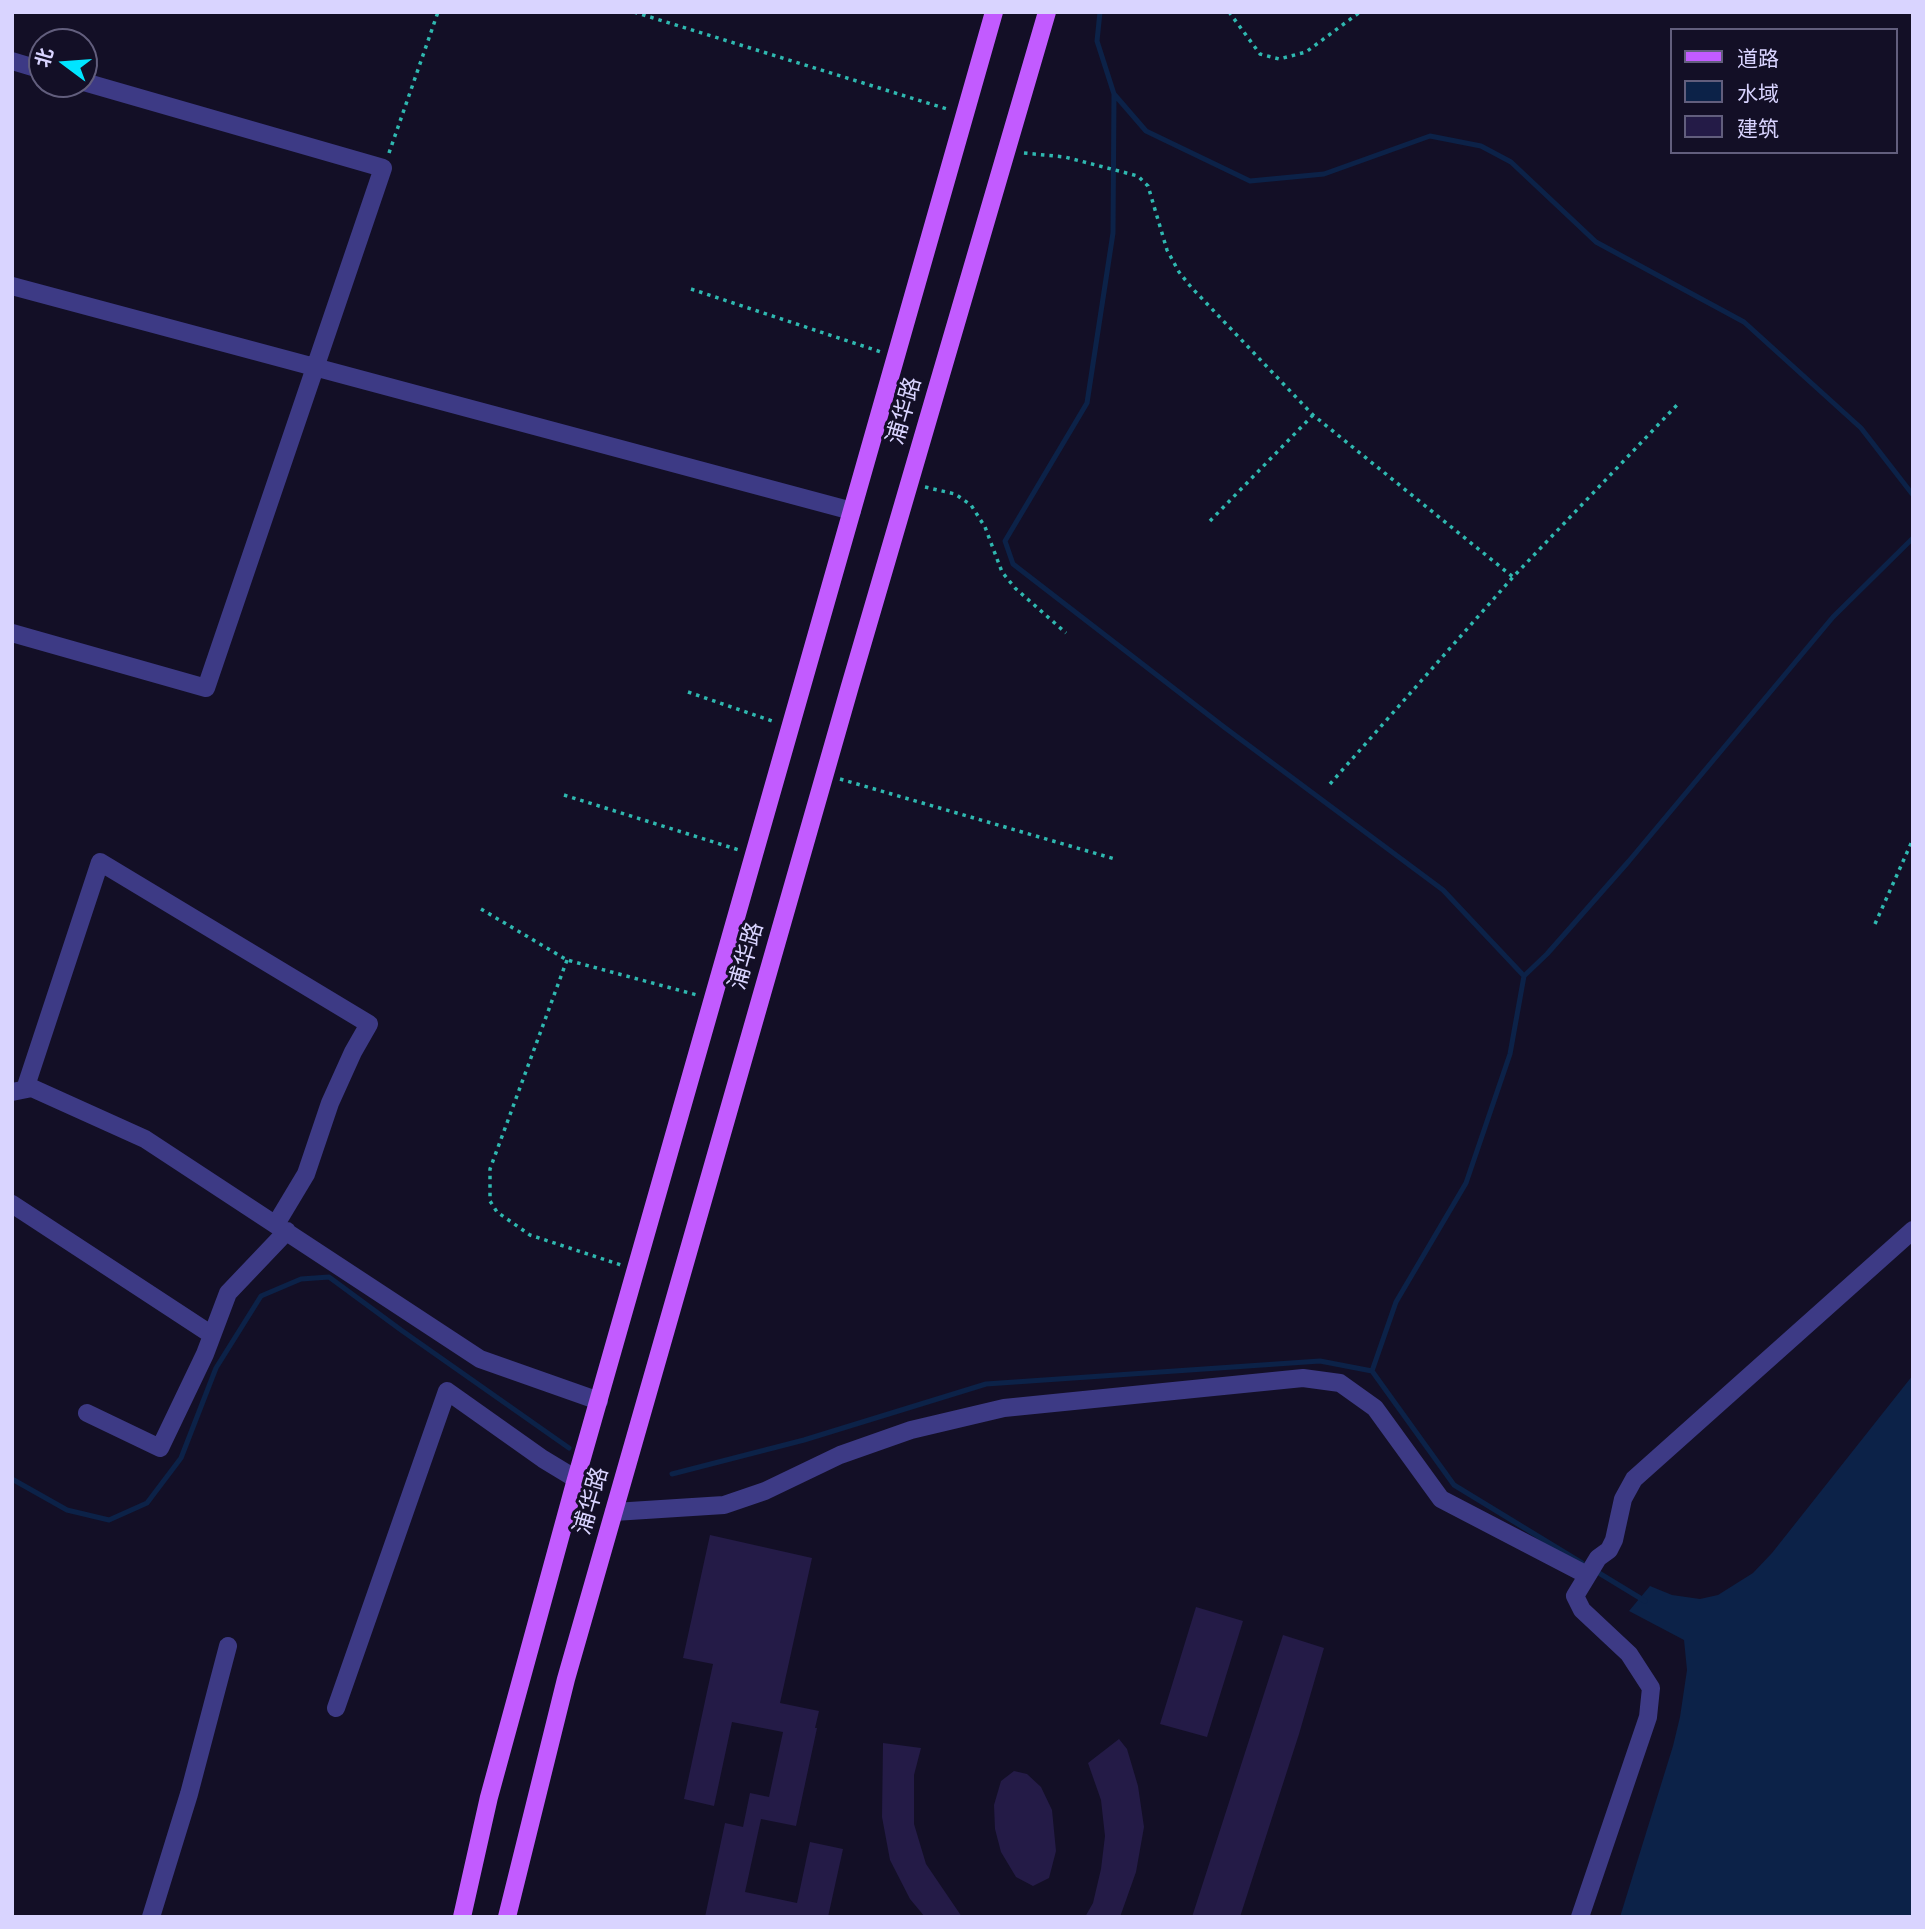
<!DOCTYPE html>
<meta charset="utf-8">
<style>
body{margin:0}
#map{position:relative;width:1925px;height:1929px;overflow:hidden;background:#130f26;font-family:Helvetica,"Noto Sans SC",sans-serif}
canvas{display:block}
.frame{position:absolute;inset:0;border:14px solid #d9d4ff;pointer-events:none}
.legend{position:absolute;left:1670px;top:28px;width:228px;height:126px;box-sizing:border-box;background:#130f26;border:2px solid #625e7d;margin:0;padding:9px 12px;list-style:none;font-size:21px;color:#d9d4ff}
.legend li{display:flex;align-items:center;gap:14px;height:35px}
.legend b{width:35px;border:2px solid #625e7d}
.north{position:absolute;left:28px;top:28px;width:70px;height:70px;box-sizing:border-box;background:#130f26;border:2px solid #625e7d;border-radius:50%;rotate:286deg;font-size:19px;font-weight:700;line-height:28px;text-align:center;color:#d9d4ff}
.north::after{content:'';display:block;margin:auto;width:24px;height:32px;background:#00e5ff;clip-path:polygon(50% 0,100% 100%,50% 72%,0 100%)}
</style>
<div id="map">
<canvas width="1925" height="1929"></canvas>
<div class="frame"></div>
<ul class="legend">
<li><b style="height:9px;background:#c25bff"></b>道路</li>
<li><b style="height:19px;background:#0c2248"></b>水域</li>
<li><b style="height:19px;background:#241b47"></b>建筑</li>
</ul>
<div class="north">北</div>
</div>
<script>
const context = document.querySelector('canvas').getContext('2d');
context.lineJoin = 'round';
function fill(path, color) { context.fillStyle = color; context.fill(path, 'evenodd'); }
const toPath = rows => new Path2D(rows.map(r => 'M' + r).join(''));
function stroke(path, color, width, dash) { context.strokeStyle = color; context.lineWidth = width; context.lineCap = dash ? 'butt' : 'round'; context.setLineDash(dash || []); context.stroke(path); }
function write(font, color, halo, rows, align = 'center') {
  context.font = font + ' Helvetica,"Noto Sans SC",sans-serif'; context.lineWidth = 6; context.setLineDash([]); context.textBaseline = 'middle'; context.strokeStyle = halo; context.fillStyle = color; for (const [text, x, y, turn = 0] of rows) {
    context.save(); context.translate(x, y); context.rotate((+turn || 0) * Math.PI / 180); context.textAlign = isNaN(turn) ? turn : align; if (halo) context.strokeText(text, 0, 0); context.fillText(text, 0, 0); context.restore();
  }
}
fill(toPath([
 [1913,1375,1913,1917,1620,1917,1673,1746,1680,1717,1687,1670,1684,1640,1629,1611,1650,1586,1672,1595,1700,1599,1718,1595,1753,1573,1772,1553]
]), '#0c2248');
stroke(toPath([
 [1100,12,1097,41,1114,94,1146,131,1250,181,1324,174,1430,136,1481,146,1511,162,1596,242,1744,322,1861,428,1913,495],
 [1114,94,1113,233,1087,403,1005,541,1013,564,1224,727,1443,890,1524,976,1510,1054,1466,1183,1396,1302,1372,1371],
 [1524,976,1547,954,1629,861,1833,617,1913,538],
 [672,1474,804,1440,986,1384,1320,1361,1372,1371,1454,1485,1582,1563],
 [12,1479,67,1510,109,1520,147,1503,181,1458,216,1368,261,1296,301,1279,329,1277,401,1330,569,1448],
 [1594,1570,1645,1601]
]), '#0c2248', 5);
fill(toPath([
 [710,1535,812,1558,780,1703,819,1711,815,1728,817,1728,796,1826,761,1819,745,1892,797,1903,810,1842,843,1849,828,1917,705,1917,725,1823,743,1827,750,1793,769,1797,783,1732,732,1722,714,1806,684,1799,713,1664,683,1658],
 [1196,1607,1243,1621,1207,1737,1160,1724],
 [1283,1635,1324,1648,1299,1734,1240,1917,1192,1917],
 [1119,1739,1127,1749,1138,1786,1144,1827,1136,1872,1120,1917,1085,1917,1093,1903,1101,1869,1105,1836,1101,1800,1088,1763],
 [883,1743,921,1748,914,1775,914,1824,926,1864,962,1917,925,1917,910,1899,890,1860,882,1817],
 [1014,1771,1027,1774,1041,1787,1052,1810,1056,1851,1049,1878,1033,1886,1016,1877,1001,1852,995,1829,994,1805,1001,1781]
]), '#241b47');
stroke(toPath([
 [634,12,947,109],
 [1229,12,1260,54,1279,59,1306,52,1360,12],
 [389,153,438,12],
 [1024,153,1065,157,1138,176,1148,186,1167,250,1179,272,1191,287,1313,415,1513,577],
 [691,289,881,352],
 [925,487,955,494,971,505,985,527,1002,572,1015,588,1066,633],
 [1210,521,1313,415],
 [688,692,775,722],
 [840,779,1115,859],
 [1330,784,1513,577,1677,405],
 [564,795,739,850],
 [481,909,567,960,697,995],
 [1875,924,1913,839],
 [567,960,490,1169,490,1201,497,1212,530,1235,621,1265]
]), '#2fb8b0', 3.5, [3.5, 5]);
stroke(toPath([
 [12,61,42,70],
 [12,286,852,511],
 [12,633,206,688,383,168,84,82],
 [25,1089,100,862,369,1024,353,1052,330,1103,306,1174,276,1224],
 [12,1092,32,1088,145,1139,480,1359,599,1401],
 [12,1204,212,1335],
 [87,1413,160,1448,205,1354,228,1293,287,1231],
 [614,1512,724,1505,765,1491,840,1455,911,1430,1004,1408,1303,1378,1340,1383,1375,1408,1441,1499,1587,1575],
 [336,1708,447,1391,543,1459,576,1479],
 [151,1917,189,1794,228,1646],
 [1580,1917,1648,1717,1651,1688,1629,1654,1582,1610,1575,1596,1598,1558,1609,1550,1614,1540,1623,1499,1634,1479,1913,1230]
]), '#3d3a85', 18);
stroke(toPath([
 [462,1917,489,1797,576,1479,994,12],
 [507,1917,566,1679,850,686,1047,12]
]), '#c25bff', 18);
write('23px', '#d9d4ff', '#130f26', [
 ["浦华路",905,411,-74],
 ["浦华路",747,956,-74],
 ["浦华路",592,1501,-74]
]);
</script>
